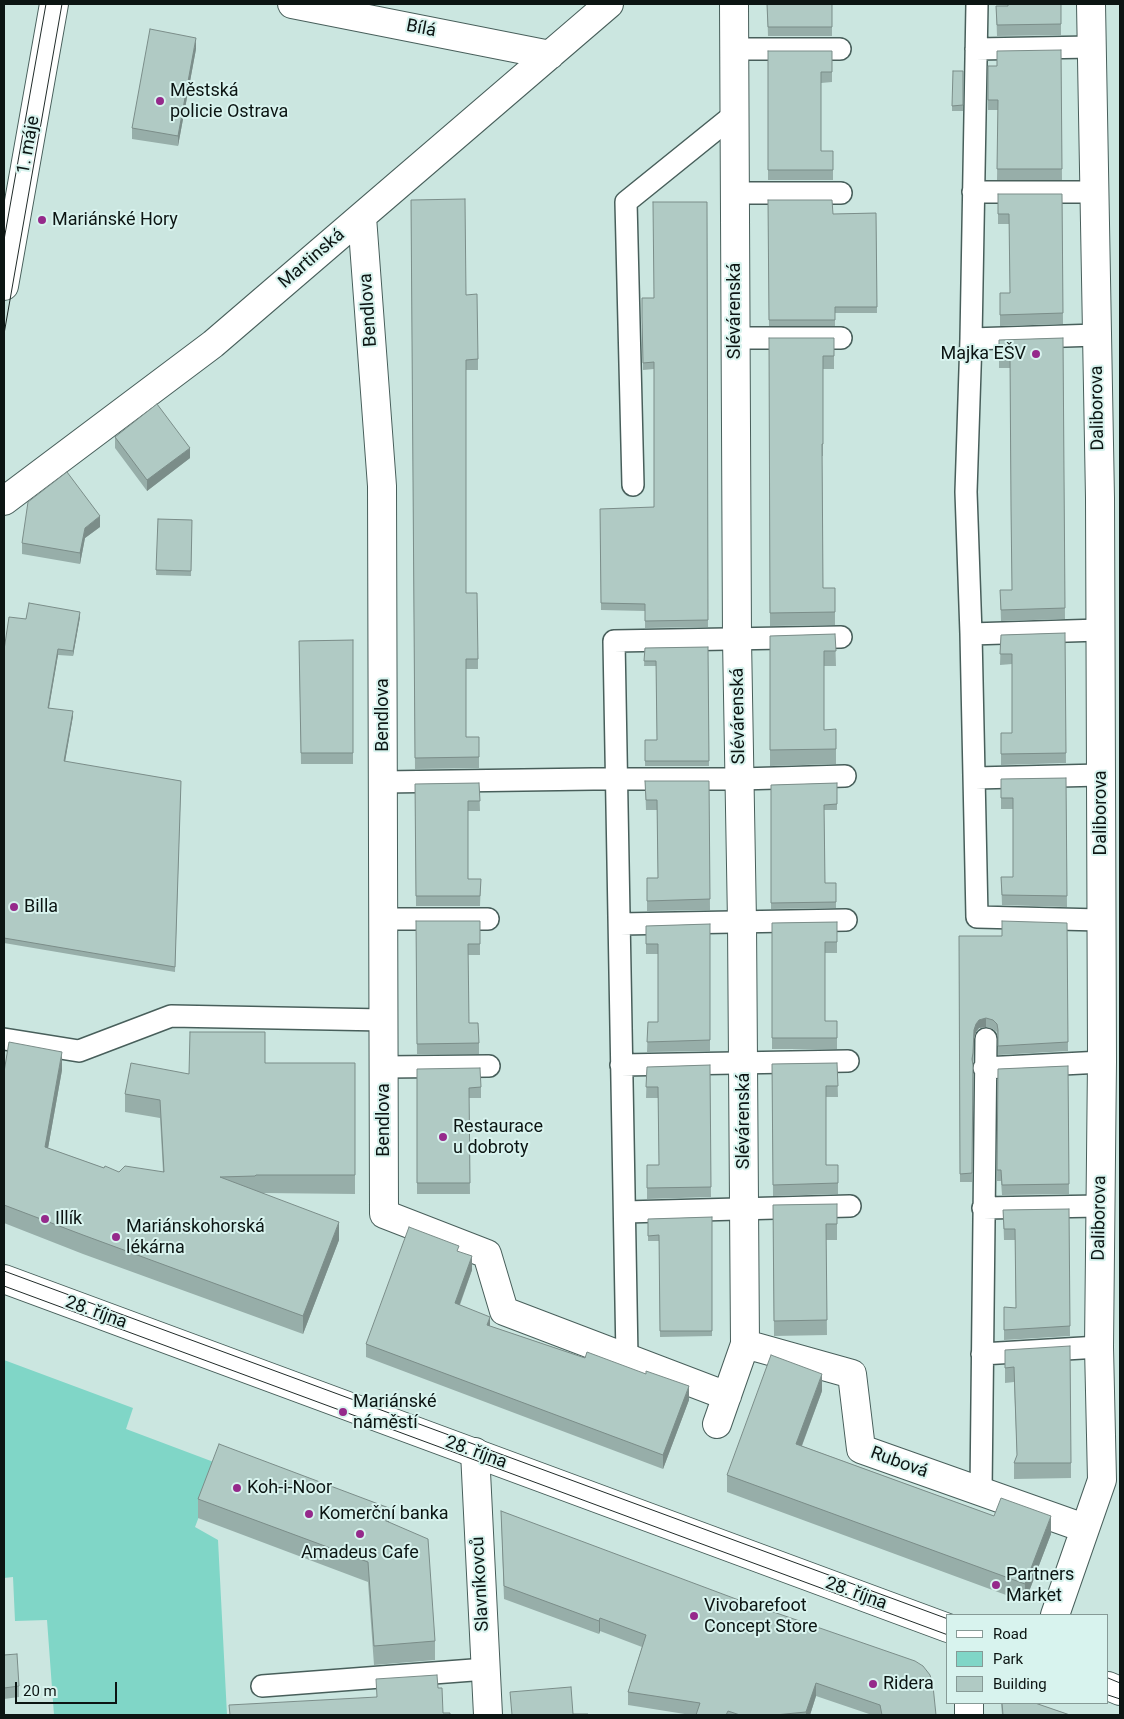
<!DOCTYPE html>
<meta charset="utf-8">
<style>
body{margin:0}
#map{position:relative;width:1124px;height:1719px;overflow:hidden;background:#cbe6e0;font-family:Roboto,sans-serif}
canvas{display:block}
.frame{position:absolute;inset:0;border:5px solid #0c1513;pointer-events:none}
.legend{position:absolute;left:946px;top:1614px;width:162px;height:90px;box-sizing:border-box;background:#d8f3ee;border:1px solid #869a96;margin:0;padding:6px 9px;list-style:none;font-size:15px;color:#0c1513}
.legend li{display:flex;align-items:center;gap:10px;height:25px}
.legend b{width:25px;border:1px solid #869a96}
.scale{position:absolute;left:15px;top:1682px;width:102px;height:22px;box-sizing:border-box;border:2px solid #0c1513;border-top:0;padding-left:6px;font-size:15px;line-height:18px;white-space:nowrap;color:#0c1513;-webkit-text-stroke:4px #d8f3ee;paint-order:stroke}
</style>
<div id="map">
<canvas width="1124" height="1719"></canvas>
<div class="frame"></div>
<ul class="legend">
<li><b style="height:6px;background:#fff"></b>Road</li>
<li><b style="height:14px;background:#80d6c7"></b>Park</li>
<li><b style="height:14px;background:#b0cac4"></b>Building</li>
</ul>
<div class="scale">20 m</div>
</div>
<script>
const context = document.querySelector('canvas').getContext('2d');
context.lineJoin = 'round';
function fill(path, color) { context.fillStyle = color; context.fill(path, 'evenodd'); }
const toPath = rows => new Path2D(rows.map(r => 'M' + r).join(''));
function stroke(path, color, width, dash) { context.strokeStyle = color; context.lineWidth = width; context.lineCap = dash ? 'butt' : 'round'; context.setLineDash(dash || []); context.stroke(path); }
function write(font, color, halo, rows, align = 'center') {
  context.font = font + ' Roboto,sans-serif'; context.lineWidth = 4; context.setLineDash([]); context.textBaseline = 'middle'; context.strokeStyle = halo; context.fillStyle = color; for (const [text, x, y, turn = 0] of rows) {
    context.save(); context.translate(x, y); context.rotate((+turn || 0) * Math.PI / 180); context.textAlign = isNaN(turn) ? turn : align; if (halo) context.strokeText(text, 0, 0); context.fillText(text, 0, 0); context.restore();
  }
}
fill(toPath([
 [4,1360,133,1408,126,1429,219,1464,195,1527,218,1540,227,1715,54,1715,47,1620,15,1621,13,1577,4,1578]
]), '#80d6c7');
const lane = toPath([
 [977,4,971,339,966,492,971,634,977,917,1100,920],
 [735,49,840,49],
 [976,49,1092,47],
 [973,192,1095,192],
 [735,193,841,193],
 [735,338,841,338],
 [971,339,1097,335],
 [633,485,626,202,735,114],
 [971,634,1100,630],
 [975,778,1101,775],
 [383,782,593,779,740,779,845,776],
 [384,919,488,919],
 [620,924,846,920],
 [4,1039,79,1051,171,1016,384,1020],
 [621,1065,848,1061],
 [384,1067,489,1066],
 [984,1068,1102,1062],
 [983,1208,1100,1206],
 [625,1212,850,1206],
 [982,1354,1099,1347],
 [627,1357,614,641,841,637],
 [981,1492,986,1039],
 [262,1686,486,1669]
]);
const street = toPath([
 [292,4,550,55],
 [362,217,382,486,384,1214,487,1254,504,1311,727,1396],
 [4,286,54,4],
 [4,501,213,344,609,4],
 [745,1344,852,1374,861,1449,1084,1528],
 [717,1424,745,1344,742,922,737,639,734,4],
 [475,1452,488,1715],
 [1055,1615,1102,1480,1099,1347,1102,1062,1100,498,1091,4],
 [969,1703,969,1715]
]);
const secondary = toPath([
 [4,1279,948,1628],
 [1108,1686,1120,1691]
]);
stroke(lane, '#485f5b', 24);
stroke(street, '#485f5b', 30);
stroke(secondary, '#485f5b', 30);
stroke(lane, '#fff', 21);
stroke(street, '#fff', 28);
stroke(secondary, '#fff', 28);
stroke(toPath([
 [4,240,46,4],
 [4,334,62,4],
 [4,1271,948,1619],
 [4,1286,948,1635],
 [1108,1678,1120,1683],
 [1108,1695,1120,1699]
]), '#212c2a', 1);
fill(toPath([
 [767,4,832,4,832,36,768,36],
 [1061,4,1061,35,997,36,996,6],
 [196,49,178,146,132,139,132,128],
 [1061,50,1062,180,997,180,998,110,988,110,988,100,997,66],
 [768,51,832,51,832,82,821,83,821,151,833,151,833,180,768,180],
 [963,71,963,111,952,111,952,106],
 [998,194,1062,194,1063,324,1000,326,1000,293,1010,293,1009,224,998,224],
 [411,200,466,295,478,359,478,370,466,370,466,593,478,659,478,669,466,669,466,737,479,737,479,768,415,769],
 [768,200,833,214,876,213,877,313,835,313,835,326,769,326],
 [707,202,708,627,645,628,645,611,601,610,600,509,654,507,654,369,643,370,642,324,654,298],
 [769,338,834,338,834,369,823,369,823,456,822,456,823,588,835,588,835,625,770,626],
 [1063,338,1065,619,1001,621,1000,590,1012,590,1010,368,999,368,999,340],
 [115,437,190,458,147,491,115,448],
 [158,519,192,520,191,576,156,575],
 [100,527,85,538,80,564,22,554,22,543],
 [80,617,73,656,58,655,49,708,73,716,65,762,181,781,175,972,4,943,4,650,26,619],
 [1065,633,1066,763,1001,765,1001,733,1012,733,1012,664,1000,665,1001,635],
 [835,634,836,666,824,666,824,730,836,729,836,764,770,766,770,636],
 [353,640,353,764,301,764,299,641],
 [708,647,709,766,645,766,645,740,657,740,656,666,644,666,645,648],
 [1066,778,1067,907,1002,905,1001,877,1013,877,1013,809,1001,809,1001,779],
 [645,781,709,781,710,910,647,911,647,878,658,878,657,810,646,810],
 [479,783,480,811,468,811,468,879,481,879,480,906,416,906,415,784],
 [837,783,837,810,824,810,825,883,836,883,836,908,771,909,771,785],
 [416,921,480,921,480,955,468,955,469,1023,479,1043,479,1054,417,1054],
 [837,922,837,953,825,953,825,1021,837,1021,837,1049,772,1049,772,923],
 [1067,923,1068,1051,998,1055,998,1038,997,1032,993,1029,986,1027,979,1028,976,1032,974,1039,973,1064,972,1182,960,1182,959,936,1002,936],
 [710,924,710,1051,647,1052,648,1022,658,1022,658,954,646,954,646,926],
 [265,1063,355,1063,355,1194,263,1193,339,1240,303,1334,83,1254,4,1223,4,1072,62,1070,48,1148,104,1168,119,1172,163,1172,160,1118,125,1112,125,1094,189,1074],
 [837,1063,838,1097,826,1097,826,1165,838,1165,838,1194,773,1196,772,1064],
 [710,1065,711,1197,647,1199,647,1165,659,1165,658,1098,646,1098,647,1067],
 [1068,1066,1069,1194,1002,1195,1001,1181,997,1181,998,1069],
 [417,1069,481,1087,481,1098,469,1098,470,1194,417,1194],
 [837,1204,837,1240,826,1240,827,1335,774,1336,773,1205],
 [1069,1209,1070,1336,1004,1340,1004,1307,1016,1308,1015,1240,1004,1240,1003,1210],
 [712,1217,712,1336,660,1337,659,1241,648,1241,648,1219],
 [459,1252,472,1270,460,1305,490,1326,585,1358,646,1374,689,1400,663,1469,366,1357,366,1344],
 [1005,1350,1071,1463,1071,1478,1014,1479,1014,1463,1017,1456,1014,1382,1005,1383],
 [822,1391,802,1446,994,1516,1051,1534,1025,1602,727,1492,727,1475],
 [198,1499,389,1522,435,1641,435,1660,374,1665,368,1582,198,1518],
 [501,1511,936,1715,872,1715,816,1696,810,1715,691,1715,628,1705,628,1692,642,1647,600,1631,599,1634,504,1599],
 [4,1655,19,1686,19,1697,4,1699],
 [1001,1703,1035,1703,1070,1715,1002,1715]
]), '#97aea9');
fill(toPath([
 [196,38,196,49,178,146,178,136],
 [190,448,190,458,147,491,147,480],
 [100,516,100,527,85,538,80,564,80,553,85,528],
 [80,612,80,617,73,656,73,651],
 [58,649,58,655,48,713,48,708],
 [73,711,73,716,64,767,64,761],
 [986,1018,986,1027,979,1028,976,1032,974,1039,973,1062,972,1068,974,1030,976,1024,979,1020],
 [62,1052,62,1070,45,1165,45,1147],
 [339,1222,339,1240,303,1334,303,1316],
 [472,1256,472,1270,455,1317,455,1303],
 [490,1317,490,1331,487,1325],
 [822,1374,822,1391,796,1461,796,1444],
 [689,1386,689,1400,663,1469,663,1455],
 [389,1508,389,1528,384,1520],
 [1051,1516,1051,1534,1025,1602,1025,1584],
 [600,1618,600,1631,599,1634,599,1621],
 [816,1683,816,1696,810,1715,806,1715,806,1712]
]), '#7b8d89');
const building = toPath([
 [767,4,832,4,832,27,768,27,767,4],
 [1008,4,1061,4,1061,24,997,25,996,6,1008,6,1008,4],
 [150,29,196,38,178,136,132,128,150,29],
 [1061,50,1062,169,997,169,998,100,988,100,988,66,997,66,997,51,1061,50],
 [768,51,832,51,832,72,821,72,821,151,833,151,833,170,768,170,768,51],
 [953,71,963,71,963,105,952,106,953,71],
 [998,194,1062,194,1063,313,1000,315,1000,293,1010,293,1009,214,998,214,998,194],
 [465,199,466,295,477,294,478,359,466,360,466,593,477,593,478,659,466,659,466,737,479,737,479,757,415,758,411,200,465,199],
 [768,200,832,200,833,214,876,213,877,307,835,307,835,320,769,320,768,200],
 [653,202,707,202,708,620,645,621,645,604,601,603,600,509,654,507,654,362,643,363,642,317,642,298,654,298,653,202],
 [769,338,834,338,834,356,823,356,823,444,822,444,823,588,835,588,835,612,770,613,769,338],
 [1063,338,1065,608,1001,610,1000,590,1012,590,1011,508,1010,357,999,358,999,340,1063,338],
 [157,404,190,448,147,480,115,437,157,404],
 [67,472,100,516,85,528,80,553,22,543,28,502,67,472],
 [158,519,192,520,191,571,156,570,158,519],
 [29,603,80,612,73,651,58,649,48,708,73,711,64,761,181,781,175,967,4,938,4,650,9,617,26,619,29,603],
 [1065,633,1066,753,1001,754,1001,733,1012,733,1012,654,1000,654,1001,635,1065,633],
 [835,634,836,651,824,651,824,730,836,729,836,749,770,750,770,636,835,634],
 [353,640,353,753,301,753,299,641,353,640],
 [708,647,709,761,645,761,645,740,657,740,656,661,644,661,645,648,708,647],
 [1066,778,1067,896,1002,895,1001,877,1013,877,1013,798,1001,798,1001,779,1066,778],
 [645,781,709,781,710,899,647,901,647,878,658,878,657,800,646,800,645,781],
 [479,783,480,801,468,801,468,879,481,879,480,896,416,896,415,784,479,783],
 [837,783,837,804,824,805,825,883,836,883,836,902,771,903,771,785,837,783],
 [416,921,480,921,480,944,468,944,469,1023,478,1023,479,1043,417,1044,416,921],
 [1002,921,1067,923,1068,1042,998,1046,998,1030,997,1024,993,1020,986,1018,979,1020,976,1024,974,1030,973,1053,972,1059,973,1065,972,1173,960,1174,959,936,1002,936,1002,921],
 [837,922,837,942,825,942,825,1021,837,1021,837,1038,772,1038,772,923,837,922],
 [710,924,710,1040,647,1042,648,1022,658,1022,658,944,646,944,646,926,710,924],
 [190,1032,265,1032,265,1063,355,1063,355,1175,256,1175,255,1176,220,1177,339,1222,303,1316,83,1235,4,1205,4,1072,9,1042,62,1052,45,1147,104,1168,105,1166,119,1172,125,1166,164,1172,160,1100,125,1094,131,1063,189,1074,190,1032],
 [837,1063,838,1086,826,1086,826,1165,838,1165,838,1183,773,1185,772,1064,837,1063],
 [710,1065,711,1187,647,1188,647,1165,659,1165,658,1087,646,1087,647,1067,710,1065],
 [1068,1066,1069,1184,1002,1185,1001,1170,997,1170,998,1069,1068,1066],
 [480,1068,481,1087,469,1088,470,1183,417,1183,417,1069,480,1068],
 [837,1204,837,1224,826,1224,827,1320,774,1321,773,1205,837,1204],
 [1069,1209,1070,1326,1004,1330,1004,1307,1016,1308,1015,1229,1004,1229,1003,1210,1069,1209],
 [712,1217,712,1331,660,1331,659,1235,648,1236,648,1219,712,1217],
 [409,1227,459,1246,457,1251,472,1256,455,1303,490,1317,487,1325,585,1358,587,1352,646,1374,646,1371,689,1386,663,1455,366,1344,409,1227],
 [1070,1346,1071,1463,1014,1463,1017,1455,1014,1367,1005,1368,1005,1350,1070,1346],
 [771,1355,822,1374,796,1444,994,1516,1001,1498,1051,1516,1025,1584,727,1475,771,1355],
 [219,1444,389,1508,384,1520,428,1539,435,1641,374,1646,368,1562,198,1499,219,1444],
 [501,1511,736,1599,915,1661,923,1666,930,1675,933,1686,936,1715,882,1715,880,1705,816,1683,806,1712,775,1715,740,1715,728,1711,726,1715,696,1715,700,1703,628,1692,646,1635,600,1618,599,1621,504,1586,501,1511],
 [17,1654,19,1686,4,1688,4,1655,17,1654],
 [437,1675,438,1688,442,1688,443,1713,450,1713,450,1715,230,1715,229,1705,377,1697,376,1679,437,1675],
 [571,1687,573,1714,588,1714,588,1715,512,1715,510,1692,571,1687],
 [1002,1703,1035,1703,1070,1715,1003,1715,1002,1703]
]);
fill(building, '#b0cac4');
stroke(building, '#7b8d89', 1);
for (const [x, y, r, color] of [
 [160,101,5,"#95298b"],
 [42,220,5,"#95298b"],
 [1036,354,5,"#95298b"],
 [14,907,5,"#95298b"],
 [443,1137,5,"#95298b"],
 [45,1219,5,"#95298b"],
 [116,1237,5,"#95298b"],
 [343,1412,5,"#95298b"],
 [237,1488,5,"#95298b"],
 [309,1514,5,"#95298b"],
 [360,1534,5,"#95298b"],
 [996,1585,5,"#95298b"],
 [694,1616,5,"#95298b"],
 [873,1684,5,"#95298b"]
]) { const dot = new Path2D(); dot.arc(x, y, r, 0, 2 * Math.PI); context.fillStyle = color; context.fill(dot); stroke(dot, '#d8f3ee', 2); }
write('18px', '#0c1513', '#d8f3ee', [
 ["Bílá",421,29,11],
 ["1. máje",29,145,-80],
 ["Martinská",312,259,-41],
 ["Bendlova",369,310,-94],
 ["Slévárenská",735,311,-90],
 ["Daliborova",1098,408,-91],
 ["Bendlova",383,715,-90],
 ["Slévárenská",739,716,-91],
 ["Daliborova",1101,813,-90],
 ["Bendlova",384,1120,-90],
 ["Slévárenská",744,1121,-90],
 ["Daliborova",1100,1218,-89],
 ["28. října",96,1313,20],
 ["28. října",476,1453,20],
 ["Rubová",899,1463,20],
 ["Slavníkovců",481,1584,-93],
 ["28. října",856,1594,20]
]);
write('18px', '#0c1513', '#d8f3ee', [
 ["Městská",170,91],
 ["policie Ostrava",170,112],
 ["Mariánské Hory",52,220],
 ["Majka EŠV",1026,354,"right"],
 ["Billa",24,907],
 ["Restaurace",453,1127],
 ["u dobroty",453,1148],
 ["Illík",55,1219],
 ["Mariánskohorská",126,1227],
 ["lékárna",126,1248],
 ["Mariánské",353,1402],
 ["náměstí",353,1423],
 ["Koh-i-Noor",247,1488],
 ["Komerční banka",319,1514],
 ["Amadeus Cafe",360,1553,"center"],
 ["Partners",1006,1575],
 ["Market",1006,1596],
 ["Vivobarefoot",704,1606],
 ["Concept Store",704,1627],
 ["Ridera",883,1684]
], 'left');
</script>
